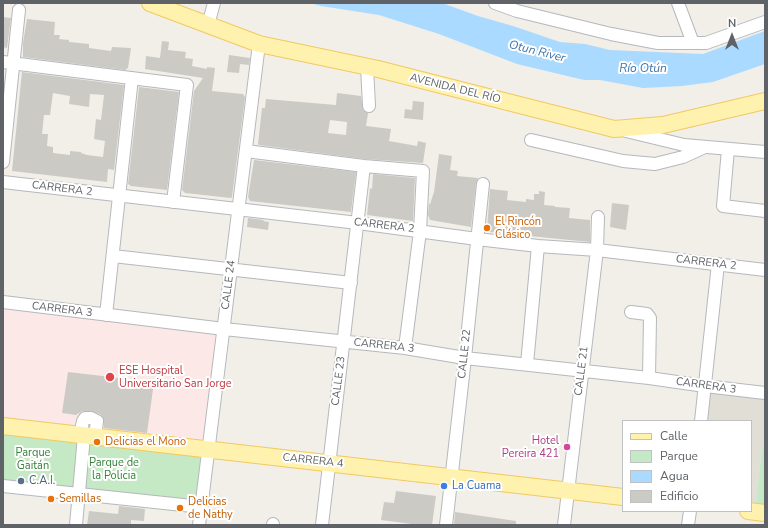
<!DOCTYPE html>
<meta charset="utf-8">
<style>
body{margin:0}
#map{position:relative;width:768px;height:528px;overflow:hidden;background:#f1efe8;font-family:"Nunito Sans",sans-serif}
canvas{display:block}
.frame{position:absolute;inset:0;border:4px solid #5f6368;pointer-events:none}
.legend{position:absolute;left:622px;top:420px;width:130px;height:92px;box-sizing:border-box;background:#fff;border:1px solid #bfc1c3;margin:0;padding:5px 7px;list-style:none;font-size:12px;color:#5f6368}
.legend li{display:flex;align-items:center;gap:8px;height:20px}
.legend b{width:20px;border:1px solid #bfc1c3}
.north{position:absolute;left:712px;top:16px;width:40px;height:40px;-webkit-text-stroke:3px #fff;paint-order:stroke;rotate:0deg;font-size:11px;font-weight:700;line-height:16px;text-align:center;color:#5f6368}
.north::after{content:'';display:block;margin:auto;width:14px;height:18px;background:#5f6368;clip-path:polygon(50% 0,100% 100%,50% 72%,0 100%)}
</style>
<div id="map">
<canvas width="768" height="528"></canvas>
<div class="frame"></div>
<ul class="legend">
<li><b style="height:5px;background:#fff2af"></b>Calle</li>
<li><b style="height:11px;background:#c5e8c5"></b>Parque</li>
<li><b style="height:11px;background:#aadaff"></b>Agua</li>
<li><b style="height:11px;background:#cccac5"></b>Edificio</li>
</ul>
<div class="north">N</div>
</div>
<script>
const context = document.querySelector('canvas').getContext('2d');
context.lineJoin = 'round';
function fill(path, color) { context.fillStyle = color; context.fill(path, 'evenodd'); }
const toPath = rows => new Path2D(rows.map(r => 'M' + r).join(''));
function stroke(path, color, width, dash) { context.strokeStyle = color; context.lineWidth = width; context.lineCap = dash ? 'butt' : 'round'; context.setLineDash(dash || []); context.stroke(path); }
function write(font, color, halo, rows, align = 'center') {
  context.font = font + ' "Nunito Sans",sans-serif'; context.lineWidth = 4; context.setLineDash([]); context.textBaseline = 'middle'; context.strokeStyle = halo; context.fillStyle = color; for (const [text, x, y, turn = 0] of rows) {
    context.save(); context.translate(x, y); context.rotate((+turn || 0) * Math.PI / 180); context.textAlign = isNaN(turn) ? turn : align; if (halo) context.strokeText(text, 0, 0); context.fillText(text, 0, 0); context.restore();
  }
}
fill(toPath([
 [705,386,765,393,765,449,762,448,755,512,751,511,751,421,701,421]
]), '#e1ded6');
fill(toPath([
 [3,302,224,329,208,450,3,426]
]), '#fce8e6');
fill(toPath([
 [3,426,208,450,202,507,3,486],
 [762,448,765,449,765,513,755,512]
]), '#c5e8c5');
fill(toPath([
 [310,3,442,3,478,16,513,26,560,42,585,44,610,50,703,54,765,31,765,64,713,82,682,86,643,88,600,80,584,80,517,64,439,34,379,15,321,6]
]), '#aadaff');
fill(toPath([
 [3,17,11,18,7,48,3,47],
 [27,19,55,22,54,35,60,35,59,39,69,40,69,42,89,44,89,48,111,51,112,47,131,48,128,68,125,70,23,57,23,43],
 [162,41,169,42,168,50,186,52,185,58,193,59,192,66,207,69,207,67,215,68,212,91,243,94,245,97,232,197,231,198,185,193,182,190,194,91,203,78,145,69,146,56,160,58],
 [229,55,250,58,249,65,240,64,239,73,227,72],
 [22,72,124,85,114,170,108,169,107,182,12,171],
 [53,93,70,96,69,104,89,107,90,94,104,95,101,120,96,119,94,139,105,141,103,157,87,155,81,153,81,152,70,151,70,155,53,153,53,147,47,146,48,134,42,134,44,115,50,115],
 [139,87,179,92,167,190,131,186,128,184],
 [337,93,361,96,363,110,368,113,366,126,391,129,389,141,417,146,418,141,426,143,423,163,365,159,259,145,258,144,262,108,265,108,266,99,336,105],
 [330,120,347,122,346,135,328,133],
 [413,101,424,102,423,120,404,118,405,109,412,110],
 [439,154,452,156,450,170,458,171,457,176,478,178,476,183,471,227,430,220,428,215,429,204,430,204,434,192],
 [254,160,356,172,351,212,250,201,248,197],
 [373,174,415,178,413,221,367,215,370,188,372,189],
 [490,189,508,191,507,200,526,202,526,199,534,200,534,194,539,194,539,191,545,192,544,205,555,206,555,207,570,208,569,218,590,220,590,242,489,232,487,229],
 [612,203,629,205,626,230,610,227],
 [248,218,264,220,263,221,269,222,268,230,247,227],
 [68,372,154,382,147,433,104,428,103,417,100,414,91,411,82,411,76,415,62,413],
 [396,491,436,496,432,525,419,525,381,520,384,502,394,503],
 [119,506,145,509,144,521,131,520,131,525,87,525,89,511,118,514],
 [455,512,516,521,516,525,454,525]
]), '#cccac5');
const minor = toPath([
 [495,3,517,11,611,34,658,43,706,43,765,22],
 [678,3,693,43],
 [208,25,214,3],
 [3,62,187,85,173,202],
 [367,67,369,106],
 [626,131,684,145,765,152],
 [531,140,623,161,655,164,683,157,705,147],
 [728,149,723,206,765,211],
 [246,151,364,166,423,171,420,231,405,348],
 [3,162,19,10],
 [3,182,358,223,477,239,538,246,597,250,765,270],
 [113,256,351,283],
 [3,302,224,329,405,348,465,358,649,378,705,386,765,393],
 [631,312,647,314,650,318,649,378],
 [106,315,132,78],
 [527,364,538,246],
 [701,421,718,264],
 [80,436,83,421,85,418,91,418,97,421,95,437],
 [3,486,202,507],
 [76,525,84,436],
 [199,525,259,44],
 [273,525,273,524],
 [322,525,364,166],
 [446,525,465,358,483,184],
 [564,525,597,250,598,217],
 [688,525,690,511]
]);
const major = toPath([
 [150,3,259,44,378,69,614,129,663,125,765,101],
 [3,426,623,497],
 [748,511,765,513]
]);
stroke(minor, '#b5b8bc', 14);
stroke(major, '#f2c960', 18);
stroke(minor, '#fff', 12);
stroke(major, '#fff2af', 16);
for (const [x, y, r, color] of [
 [487,228,4,"#e8710a"],
 [110,377,5,"#e0444e"],
 [97,442,4,"#e8710a"],
 [567,447,4,"#d1479c"],
 [21,481,4,"#5c6f8a"],
 [444,486,4,"#3f7fe0"],
 [51,499,4,"#e8710a"],
 [180,508,4,"#e8710a"]
]) { const dot = new Path2D(); dot.arc(x, y, r, 0, 2 * Math.PI); context.fillStyle = color; context.fill(dot); stroke(dot, '#fff', 1.5); }
write('11px', '#5f6368', '#fff', [
 ["AVENIDA DEL RÍO",455,89,14],
 ["CARRERA 2",62,189,7],
 ["CARRERA 2",384,226,7],
 ["CARRERA 2",706,263,7],
 ["CALLE 24",229,285,-83],
 ["CARRERA 3",62,310,7],
 ["CARRERA 3",384,346,6],
 ["CALLE 22",465,354,-84],
 ["CALLE 21",582,371,-83],
 ["CALLE 23",339,381,-83],
 ["CARRERA 3",706,386,8],
 ["CARRERA 4",313,461,6]
]);
write('11px', '#c56008', '#fff', [
 ["El Rincón",495,222],
 ["Clásico",495,235],
 ["Delicias el Mono",105,442],
 ["Semillas",59,499],
 ["Delicias",188,502],
 ["de Nathy",188,515]
], 'left');
write('11px', '#be3a42', '#fff', [
 ["ESE Hospital",119,371],
 ["Universitario San Jorge",119,384]
], 'left');
write('11px', '#b23c85', '#fff', [
 ["Hotel",559,441],
 ["Pereira 421",559,454]
], 'right');
write('11px', '#348238', '#fff', [
 ["Parque",33,453],
 ["Gaitán",33,466],
 ["Parque de",114,463],
 ["la Policia",114,476]
]);
write('11px', '#4e5e75', '#fff', [
 ["C.A.I.",29,481]
], 'left');
write('11px', '#366cbe', '#fff', [
 ["La Cuama",452,486]
], 'left');
write('italic 12px', '#4174aa', '#fff', [
 ["Otun River",537,52,14],
 ["Río Otún",643,69]
]);
</script>
